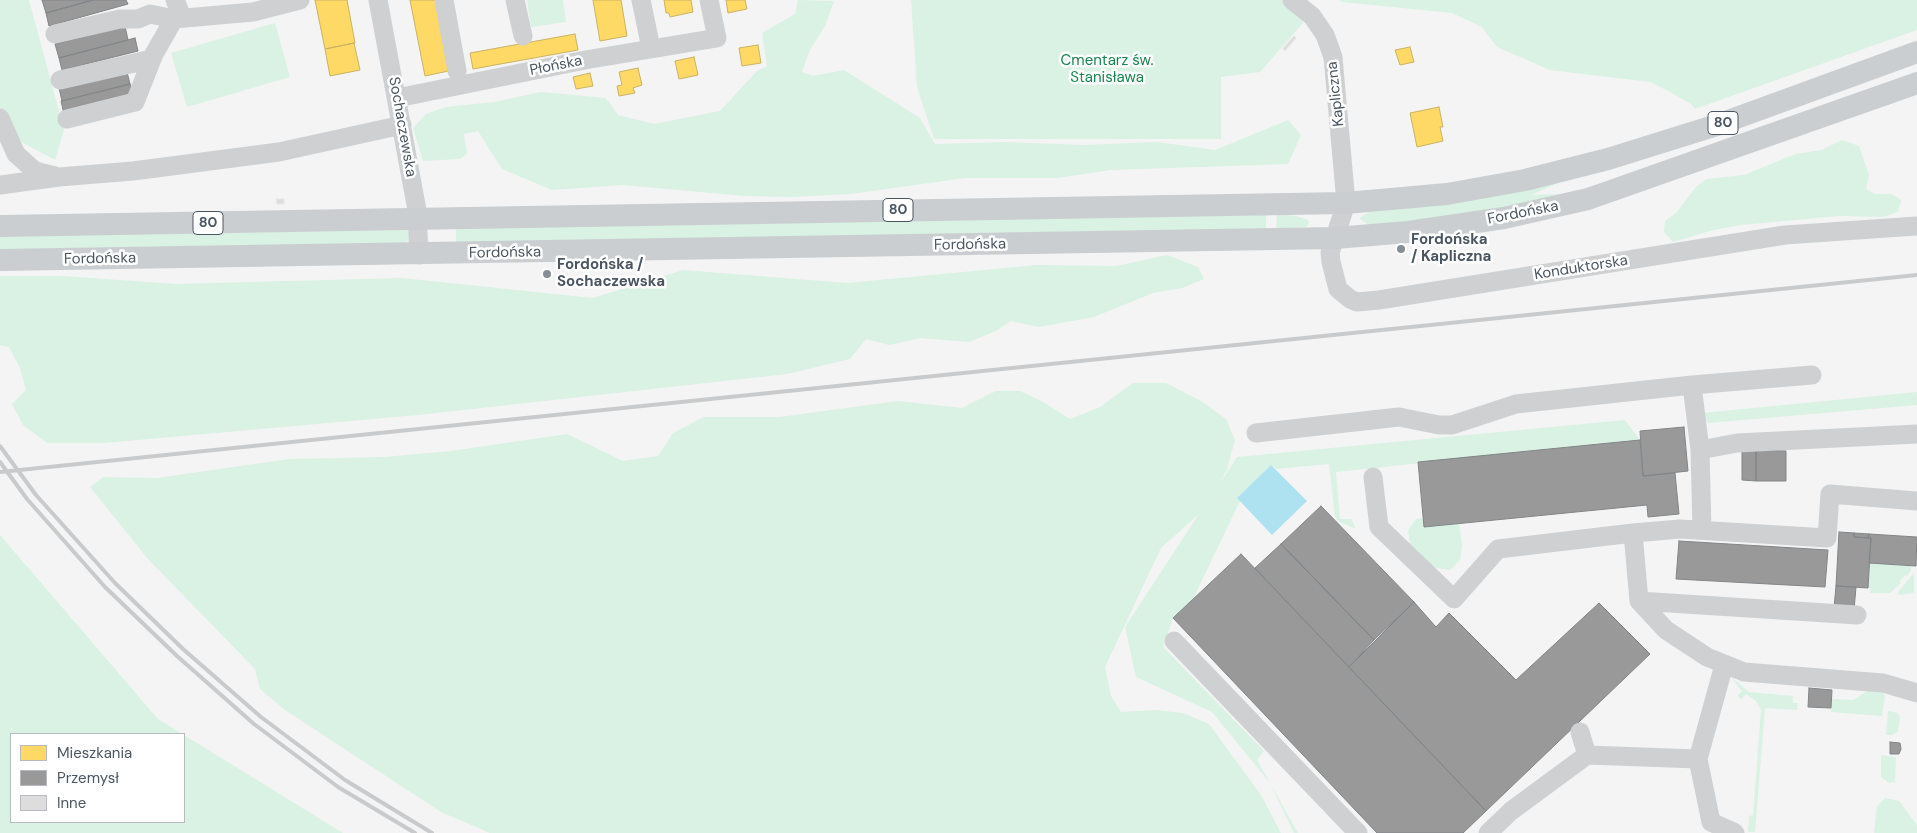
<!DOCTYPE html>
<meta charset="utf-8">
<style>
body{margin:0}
#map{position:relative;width:1917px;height:833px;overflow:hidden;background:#f4f4f4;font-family:"DM Sans",sans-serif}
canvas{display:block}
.legend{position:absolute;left:10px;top:733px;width:175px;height:90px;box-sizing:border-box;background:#fff;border:1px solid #b7bbc0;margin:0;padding:6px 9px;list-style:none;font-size:15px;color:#4a5661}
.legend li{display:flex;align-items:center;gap:10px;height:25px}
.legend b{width:25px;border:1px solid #b7bbc0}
</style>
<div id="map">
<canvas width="1917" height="833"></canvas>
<ul class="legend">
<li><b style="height:14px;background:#ffd966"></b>Mieszkania</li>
<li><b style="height:14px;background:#999"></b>Przemysł</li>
<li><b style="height:14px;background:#ddddde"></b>Inne</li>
</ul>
</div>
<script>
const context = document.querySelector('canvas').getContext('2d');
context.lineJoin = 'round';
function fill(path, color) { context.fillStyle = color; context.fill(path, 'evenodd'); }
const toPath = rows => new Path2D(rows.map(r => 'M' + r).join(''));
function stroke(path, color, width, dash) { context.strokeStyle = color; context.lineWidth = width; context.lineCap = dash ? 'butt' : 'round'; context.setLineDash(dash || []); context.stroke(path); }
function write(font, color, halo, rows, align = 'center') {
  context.font = font + ' "DM Sans",sans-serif'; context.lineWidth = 5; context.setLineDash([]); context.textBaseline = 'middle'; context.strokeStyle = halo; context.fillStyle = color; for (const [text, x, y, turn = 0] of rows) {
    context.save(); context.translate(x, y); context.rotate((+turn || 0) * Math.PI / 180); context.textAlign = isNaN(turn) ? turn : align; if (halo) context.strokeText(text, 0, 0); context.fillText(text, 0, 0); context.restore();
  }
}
fill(toPath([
 [0,0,29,0,64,130,55,160,23,143,3,123,0,113],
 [527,0,563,0,566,22,531,27],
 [798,0,834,1,825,26,810,50,802,72,813,76,844,70,920,118,935,144,1007,142,1082,145,1157,142,1215,150,1288,120,1301,135,1288,164,1111,170,1057,178,965,178,851,194,792,197,745,196,623,185,552,190,502,169,478,131,464,134,467,154,460,159,423,161,413,128,426,114,446,107,494,102,541,92,606,98,618,115,654,124,720,111,757,71,767,66,762,33,795,14],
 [911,0,1282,0,1301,15,1303,23,1260,72,1221,77,1221,139,934,139,917,87],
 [1339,0,1917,0,1917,30,1695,109,1691,104,1668,91,1650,82,1550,70,1497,47,1482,27,1452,13,1342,2],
 [275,23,290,77,187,107,171,53],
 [1842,140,1859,146,1869,175,1866,189,1875,194,1891,194,1899,198,1901,201,1898,212,1883,217,1839,216,1741,225,1714,230,1673,242,1664,232,1665,221,1676,213,1696,187,1706,179,1744,175,1795,154,1822,150],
 [1558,183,1531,195,1564,194,1533,203,1381,225,1367,224,1359,218,1373,210],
 [1266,214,1266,232,456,244,456,227],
 [1277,214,1296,216,1308,220,1309,223,1306,227,1276,229],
 [410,230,410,240,404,243,0,252,0,236],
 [1167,255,1198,267,1204,279,1182,288,1153,293,1094,317,1039,327,1011,321,996,331,969,342,920,338,889,345,866,339,850,359,787,374,418,415,104,443,47,443,23,425,12,404,26,390,20,368,9,347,0,345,0,276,63,276,176,284,402,278,593,298,683,270,847,283,1037,265,1116,266],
 [1133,383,1166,383,1201,401,1226,419,1235,440,1227,469,1220,483,1237,457,1625,420,1640,440,1336,472,1340,519,1351,519,1356,529,1338,521,1335,516,1329,464,1276,469,1271,465,1237,498,1240,501,1193,599,1173,618,1163,647,1264,751,1257,760,1298,833,1294,833,1270,783,1212,712,1136,677,1125,627,1199,514,1161,548,1105,667,1111,696,1121,712,1156,710,1183,713,1209,724,1261,795,1281,833,490,833,441,812,285,710,260,689,255,669,148,559,90,487,103,477,157,478,289,459,384,457,451,451,567,434,623,461,658,456,673,433,704,417,779,417,898,401,962,408,996,391,1020,391,1043,402,1070,419,1100,407],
 [1917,392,1917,405,1708,423,1702,413],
 [1423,518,1424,527,1459,523,1462,546,1460,560,1450,570,1435,568,1410,546,1408,530,1416,519],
 [0,535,158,719,182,734,11,734,11,822,184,822,184,735,343,833,0,833],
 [1869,563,1911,566,1911,571,1907,576,1905,575,1900,581,1901,583,1890,593,1870,593,1870,588,1868,588],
 [1914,573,1914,593,1899,595,1898,592],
 [1730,676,1749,692,1793,696,1793,703,1798,703,1797,710,1765,708,1755,832,1748,832,1749,816,1753,815,1761,710,1756,701,1746,694,1742,699,1739,698,1738,695,1742,691],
 [1869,690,1881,691,1885,695,1882,716,1831,712,1832,699,1853,700],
 [1888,711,1898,713,1900,718,1898,732,1892,735,1886,735],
 [1881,755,1896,757,1895,782,1889,783,1881,777],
 [1885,798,1899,801,1917,825,1917,833,1874,833,1877,806]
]), '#d9f2e3');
fill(toPath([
 [1271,465,1307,501,1272,535,1237,498]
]), '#aee2f0');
const homes = toPath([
 [315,0,347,0,355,43,325,49,315,0],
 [410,0,439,0,453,70,425,76,410,0],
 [593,0,621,0,627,36,600,41,593,0],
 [664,0,691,0,693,12,670,17,669,13,666,13,664,0],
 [726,0,745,0,747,9,728,13,726,0],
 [575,34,578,50,473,69,470,53,575,34],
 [354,43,360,70,330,76,325,49,354,43],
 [758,45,761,63,742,66,739,48,758,45],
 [1410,47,1414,62,1400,65,1395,50,1410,47],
 [694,57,698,75,679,79,675,61,694,57],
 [638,68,642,85,633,88,635,93,619,96,617,86,622,85,619,72,638,68],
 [590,73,593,86,576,89,573,77,590,73],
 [1439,107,1443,127,1440,127,1443,141,1417,147,1410,113,1439,107]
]);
fill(homes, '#ffd966');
stroke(homes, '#c9b264', 1);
const industry = toPath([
 [42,0,93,0,46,13,42,0],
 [93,0,126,0,128,4,49,26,46,13,93,0],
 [125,26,128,40,59,58,55,44,125,26],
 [135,38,138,51,62,70,59,58,135,38],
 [127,72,130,84,62,101,59,88,127,72],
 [130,84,133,97,64,114,61,101,130,84],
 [1684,427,1688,471,1643,476,1640,431,1684,427],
 [1640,440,1643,476,1675,473,1679,514,1648,517,1647,505,1424,527,1418,462,1640,440],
 [1742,450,1756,450,1756,481,1742,480,1742,450],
 [1756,450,1786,451,1786,481,1756,481,1756,450],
 [1321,506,1414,602,1374,640,1281,544,1321,506],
 [1839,532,1854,533,1854,537,1871,538,1868,588,1836,586,1839,532],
 [1854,533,1869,534,1868,538,1854,537,1854,533],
 [1869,534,1917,537,1916,566,1869,563,1871,538,1868,538,1869,534],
 [1679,541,1828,550,1825,587,1676,579,1679,541],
 [1281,544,1374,640,1349,667,1255,568,1281,544],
 [1241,554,1486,811,1463,833,1377,833,1173,618,1241,554],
 [1836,586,1856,587,1854,610,1834,608,1836,586],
 [1414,602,1436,627,1449,613,1516,680,1599,603,1650,654,1486,811,1349,667,1414,602],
 [1809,688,1832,690,1831,708,1808,707,1809,688],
 [1890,742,1900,743,1901,749,1899,754,1890,754,1890,742]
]);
fill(industry, '#999');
stroke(industry, '#818588', 1);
const building = toPath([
 [1294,36,1296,38,1285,51,1283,48,1294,36],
 [276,199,284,199,284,204,277,204,276,199]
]);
fill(building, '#ddddde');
stroke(building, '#e5e6e7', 1);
stroke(toPath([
 [175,0,182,17],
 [378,0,417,210,419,255],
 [444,0,457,71],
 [515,0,523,36],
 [641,0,651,48],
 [1292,0,1312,16,1325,35,1333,57,1346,203,1330,253,1331,262,1338,289,1350,299,1357,302,1379,300,1785,235,1917,226],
 [55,34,120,19,138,19,150,14,174,19],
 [60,80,152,59],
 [397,98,585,60,717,38,709,0],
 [0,118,16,154,35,171,55,176],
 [67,119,135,102,154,54,174,19,253,12,300,0],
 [0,185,59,177,133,171,279,152,402,125],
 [1692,385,1812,375],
 [1256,433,1399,417,1439,425,1452,425,1516,404,1692,385,1700,450,1702,530],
 [1700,450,1737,443,1917,434],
 [1373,477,1379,527,1454,599,1498,549,1633,533],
 [1917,501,1830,494,1827,538,1680,529,1633,533,1639,601,1666,630,1707,657,1744,672,1883,683,1917,693],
 [1639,601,1857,615],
 [1174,641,1358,833],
 [1580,732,1587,755],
 [1698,759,1724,665],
 [1488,833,1511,811,1587,755,1698,759,1711,822,1735,833]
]), '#ced0d2', 19);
stroke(toPath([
 [0,226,1346,203,1447,194,1525,180,1608,159,1717,125,1917,52],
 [0,260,1335,238,1408,232,1504,218,1588,199,1917,83]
]), '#caced1', 22);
stroke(toPath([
 [0,446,36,495,115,583,183,649,261,717,345,780,432,833],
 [0,462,27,499,105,587,177,656,254,724,338,787,415,833],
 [0,472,1917,275]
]), '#c9cacc', 4);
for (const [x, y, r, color] of [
 [1401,249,5,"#868d94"],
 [547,274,5,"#868d94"]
]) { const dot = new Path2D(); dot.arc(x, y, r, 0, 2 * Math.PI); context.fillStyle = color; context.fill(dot); stroke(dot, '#fff', 2); }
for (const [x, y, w] of [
 [1723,123,30],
 [898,210,30],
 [208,223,30]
]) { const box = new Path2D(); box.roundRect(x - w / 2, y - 11.5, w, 23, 4); context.fillStyle = '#fff'; context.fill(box); stroke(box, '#4a5661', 1); }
write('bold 14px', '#4a5661', null, [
 ["80",1723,123],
 ["80",898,210],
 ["80",208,223]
]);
write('15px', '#17864f', '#fff', [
 ["Cmentarz św.",1107,61],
 ["Stanisława",1107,78]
]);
write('15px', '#4a5661', '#fff', [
 ["Płońska",556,66,-11],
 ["Kapliczna",1336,94,-96],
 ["Sochaczewska",402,127,80],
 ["Fordońska",1523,213,-11],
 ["Fordońska",970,245,-1],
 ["Fordońska",505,253,-1],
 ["Fordońska",100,259,-1],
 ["Konduktorska",1581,268,-9]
]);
write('bold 15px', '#4a5661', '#fff', [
 ["Fordońska",1411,240],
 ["/ Kapliczna",1411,257],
 ["Fordońska /",557,265],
 ["Sochaczewska",557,282]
], 'left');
</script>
